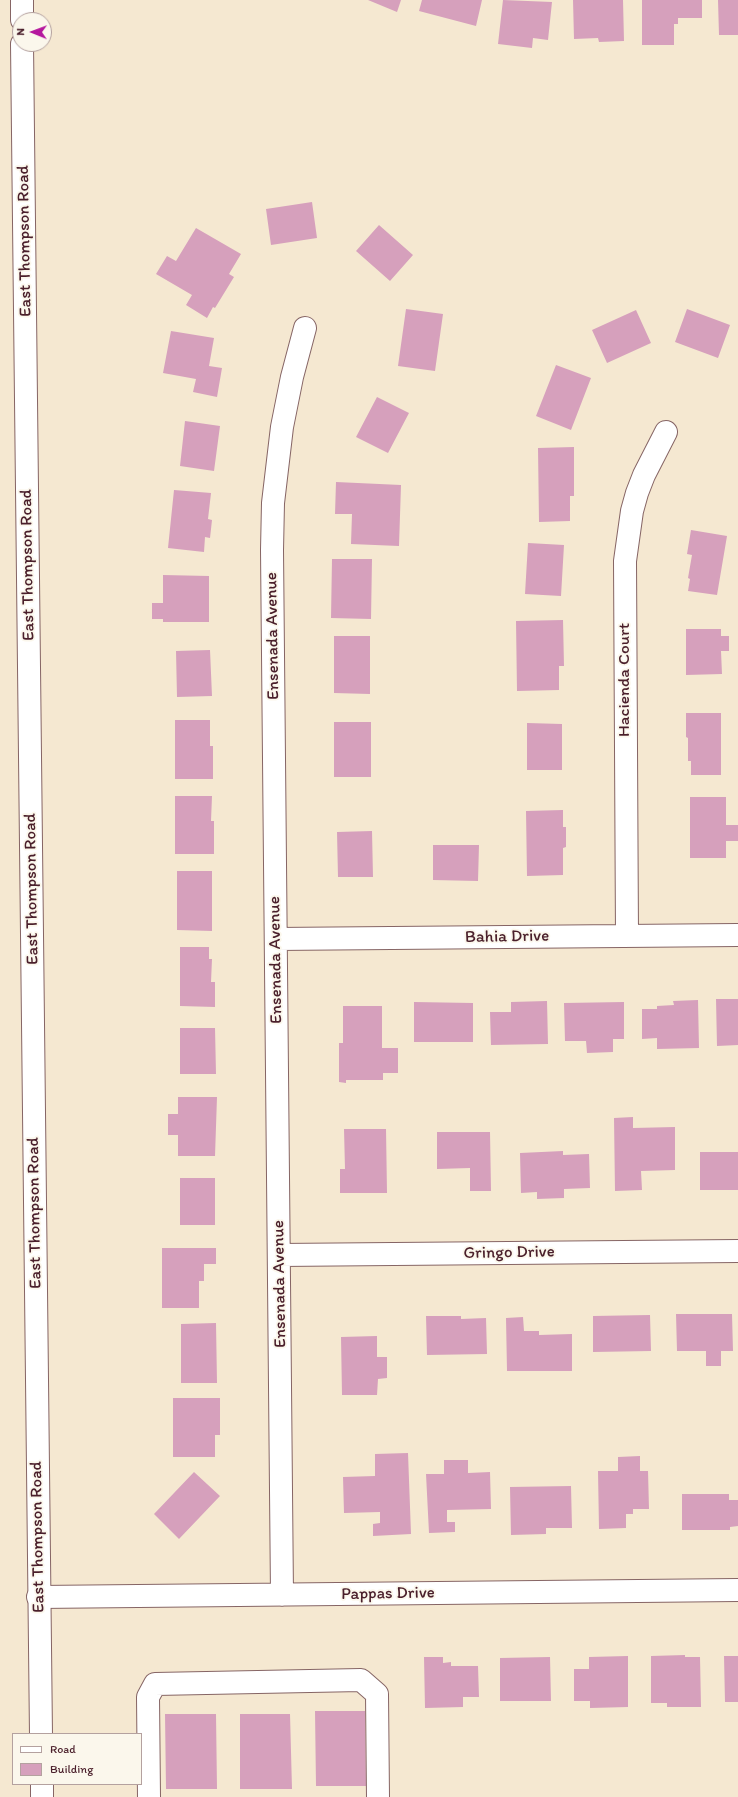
<!DOCTYPE html>
<style>
body{margin:0}
#map{position:relative;width:738px;height:1797px;overflow:hidden;background:#f5e8d1;font-family:Itim,sans-serif}
canvas{display:block}
.legend{position:absolute;left:12px;top:1733px;width:130px;height:52px;box-sizing:border-box;background:#fbf7ec;border:1px solid #b4a19f;margin:0;padding:5px 7px;list-style:none;font-size:12px;color:#4a1f2b}
.legend li{display:flex;align-items:center;gap:8px;height:20px}
.legend b{width:20px;border:1px solid #b4a19f}
.north{position:absolute;left:12px;top:12px;width:40px;height:40px;box-sizing:border-box;background:#fbf7ec;border:1px solid #b4a19f;border-radius:50%;rotate:271deg;font-size:11px;font-weight:700;line-height:16px;text-align:center;color:#4a1f2b}
.north::after{content:'';display:block;margin:auto;width:14px;height:18px;background:#b5179e;clip-path:polygon(50% 0,100% 100%,50% 72%,0 100%)}
</style>
<div id="map">
<canvas width="738" height="1797"></canvas>
<ul class="legend">
<li><b style="height:5px;background:#fff"></b>Road</li>
<li><b style="height:11px;background:#d6a0bc"></b>Building</li>
</ul>
<div class="north">N</div>
</div>
<script>
const context = document.querySelector('canvas').getContext('2d');
context.lineJoin = 'round';
function fill(path, color) { context.fillStyle = color; context.fill(path, 'evenodd'); }
const toPath = rows => new Path2D(rows.map(r => 'M' + r).join(''));
function stroke(path, color, width, dash) { context.strokeStyle = color; context.lineWidth = width; context.lineCap = dash ? 'butt' : 'round'; context.setLineDash(dash || []); context.stroke(path); }
function write(font, color, halo, rows, align = 'center') {
  context.font = font + ' Itim,sans-serif'; context.lineWidth = 3.5; context.setLineDash([]); context.textBaseline = 'middle'; context.strokeStyle = halo; context.fillStyle = color; for (const [text, x, y, turn = 0] of rows) {
    context.save(); context.translate(x, y); context.rotate((+turn || 0) * Math.PI / 180); context.textAlign = isNaN(turn) ? turn : align; if (halo) context.strokeText(text, 0, 0); context.fillText(text, 0, 0); context.restore();
  }
}
fill(toPath([
 [368,0,401,0,397,12],
 [422,0,482,0,476,26,419,11],
 [503,0,552,2,548,40,533,38,532,48,498,44],
 [573,0,623,0,624,41,599,42,598,38,574,39],
 [642,0,702,0,702,18,678,18,678,24,674,24,674,45,642,45],
 [718,0,738,0,738,35,719,35],
 [312,202,317,238,271,245,266,209],
 [379,225,413,255,390,281,356,251],
 [196,228,241,254,229,274,234,277,215,308,213,307,207,318,186,305,192,295,156,274,167,256,176,261],
 [406,309,443,314,435,371,398,366],
 [687,309,730,325,718,358,675,342],
 [636,310,651,343,607,363,592,330],
 [171,331,214,338,209,366,222,368,217,397,193,392,196,379,163,373],
 [556,365,591,378,571,430,536,416],
 [377,397,409,413,388,453,356,437],
 [185,421,220,426,214,471,180,466],
 [574,447,574,496,570,496,570,521,539,522,538,448],
 [336,482,401,485,399,546,351,544,352,514,335,514],
 [174,490,211,493,208,519,212,520,210,538,205,537,204,552,168,548],
 [691,530,727,536,717,595,688,591,690,579,688,578,692,555,687,554],
 [528,543,564,545,561,596,525,594],
 [332,559,372,559,371,619,331,618],
 [163,575,209,576,209,622,163,622,163,619,152,619,152,603,163,603],
 [563,620,564,666,559,666,559,690,517,691,516,621],
 [686,629,721,629,721,636,729,636,729,651,721,651,722,674,686,675],
 [334,636,370,636,370,694,334,693],
 [210,650,212,696,177,697,176,651],
 [686,713,721,713,721,775,691,775,691,761,688,761,688,738,686,737],
 [175,720,210,720,210,746,213,746,213,779,175,779],
 [334,722,371,722,371,777,334,777],
 [527,723,562,724,562,770,527,770],
 [175,796,212,796,211,821,214,821,214,854,175,854],
 [690,797,726,797,726,825,738,825,738,841,726,841,726,858,690,858],
 [563,810,563,827,566,827,566,847,563,848,563,875,527,876,526,811],
 [372,831,373,877,338,877,337,832],
 [433,845,479,845,478,881,433,880],
 [177,871,212,871,212,931,177,930],
 [180,947,209,947,209,959,212,959,211,982,215,982,215,1007,180,1006],
 [716,999,738,999,738,1045,717,1046],
 [698,1000,699,1048,657,1049,657,1038,642,1039,642,1009,657,1009,657,1006,674,1005,673,1001],
 [547,1001,548,1044,491,1045,490,1012,511,1012,511,1002],
 [414,1002,473,1003,473,1042,414,1042],
 [624,1002,624,1039,613,1039,613,1052,587,1053,586,1041,565,1041,564,1003],
 [343,1006,382,1006,382,1048,398,1048,398,1073,383,1073,383,1080,346,1080,346,1083,339,1082,339,1043,343,1043],
 [180,1028,215,1028,216,1074,180,1074],
 [178,1097,217,1097,215,1156,178,1156,178,1135,168,1135,168,1114,178,1114],
 [633,1117,633,1128,675,1127,675,1170,641,1171,642,1190,615,1191,614,1118],
 [344,1129,386,1129,387,1193,340,1193,340,1169,345,1169],
 [437,1132,490,1132,491,1191,470,1191,470,1168,437,1169],
 [563,1151,563,1155,589,1154,590,1188,564,1189,564,1198,537,1199,537,1192,521,1193,520,1153],
 [700,1152,738,1152,738,1190,700,1190],
 [180,1178,215,1178,215,1225,180,1225],
 [162,1248,216,1248,216,1264,204,1264,204,1281,199,1281,199,1308,162,1308],
 [676,1314,732,1314,733,1351,721,1351,721,1366,706,1366,706,1351,677,1351],
 [650,1315,651,1351,593,1352,593,1316],
 [426,1316,461,1316,461,1319,486,1318,487,1354,427,1355],
 [523,1317,524,1331,539,1331,539,1335,572,1334,572,1371,507,1371,506,1318],
 [216,1323,217,1383,181,1383,181,1324],
 [377,1336,377,1357,387,1357,387,1378,378,1379,377,1395,342,1395,341,1337],
 [173,1398,220,1398,220,1435,215,1435,215,1457,173,1457],
 [408,1453,411,1534,373,1536,373,1524,380,1523,380,1512,344,1513,343,1477,375,1476,375,1454],
 [640,1456,640,1471,648,1471,649,1509,633,1509,633,1514,626,1514,626,1528,599,1529,598,1471,618,1471,618,1457],
 [444,1460,468,1460,468,1473,490,1472,491,1509,447,1510,447,1522,455,1522,455,1532,429,1533,426,1474,444,1474],
 [194,1472,220,1496,179,1539,154,1514],
 [571,1486,572,1528,546,1528,546,1534,511,1535,510,1487],
 [682,1494,729,1494,729,1500,738,1500,738,1526,730,1527,730,1530,682,1530],
 [685,1655,685,1657,700,1657,701,1707,667,1707,667,1703,651,1703,651,1656],
 [628,1656,628,1707,590,1708,590,1701,574,1701,574,1669,589,1669,589,1657],
 [724,1656,738,1656,738,1702,725,1702],
 [424,1657,443,1657,443,1663,451,1662,451,1666,478,1666,479,1697,463,1697,463,1707,425,1708],
 [550,1657,551,1701,500,1701,500,1658],
 [315,1711,365,1711,366,1786,316,1786],
 [165,1714,216,1714,217,1789,166,1789],
 [240,1714,290,1714,292,1789,240,1789]
]), '#d6a0bc');
const minor = toPath([
 [627,936,625,561,632,511,637,493,644,475,666,432],
 [276,939,738,935],
 [279,1255,738,1251],
 [282,1595,272,550,273,503,282,427,292,377,305,328],
 [38,1597,738,1590],
 [149,1797,148,1697,155,1684,361,1680,377,1694,378,1797]
]);
const major = toPath([
 [22,0,22,20],
 [22,44,41,1734],
 [42,1784,42,1797]
]);
stroke(minor, '#866565', 24);
stroke(major, '#866565', 24);
stroke(minor, '#fff', 22);
stroke(major, '#fff', 22);
write('17px', '#4a1f2b', '#fbf7ec', [
 ["East Thompson Road",25,241,-91],
 ["East Thompson Road",28,565,-91],
 ["Ensenada Avenue",273,636,-91],
 ["Hacienda Court",625,680,-90],
 ["East Thompson Road",32,889,-91],
 ["Bahia Drive",507,937,-1],
 ["Ensenada Avenue",276,960,-91],
 ["East Thompson Road",35,1213,-91],
 ["Gringo Drive",509,1253,-1],
 ["Ensenada Avenue",280,1284,-91],
 ["East Thompson Road",38,1537,-91],
 ["Pappas Drive",388,1594,-1]
]);
</script>
